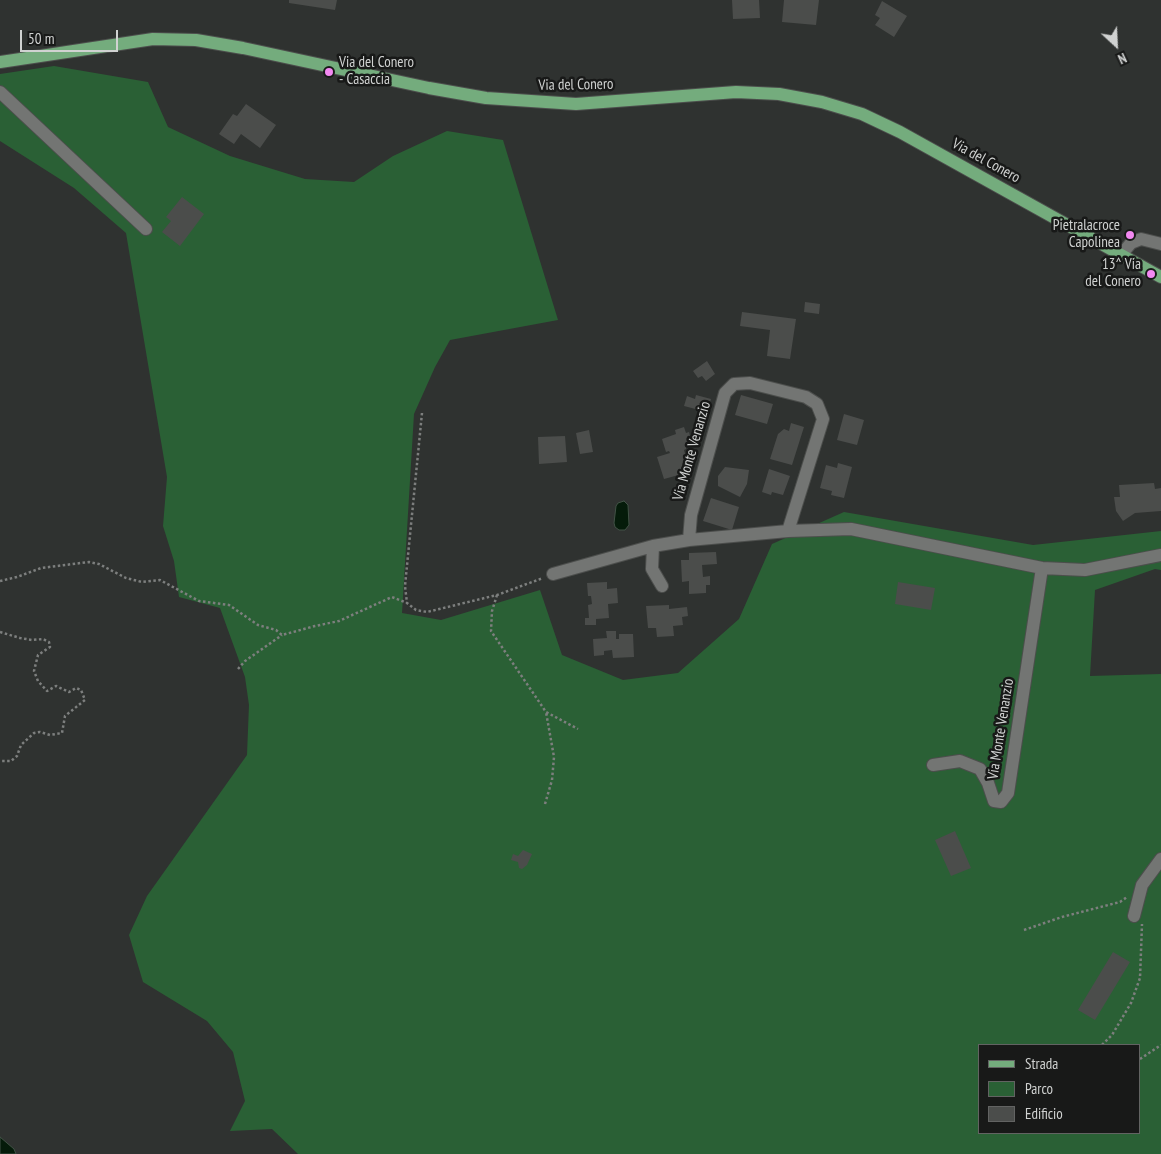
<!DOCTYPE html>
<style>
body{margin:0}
#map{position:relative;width:1161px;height:1154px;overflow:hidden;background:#2f3230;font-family:"PT Sans Narrow",sans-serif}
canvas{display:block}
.legend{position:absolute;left:978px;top:1044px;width:162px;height:90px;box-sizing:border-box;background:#181918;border:1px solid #626362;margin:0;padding:6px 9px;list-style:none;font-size:15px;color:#d0d2d1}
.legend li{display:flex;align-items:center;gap:10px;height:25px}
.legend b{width:25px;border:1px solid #626362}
.north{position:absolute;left:1091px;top:20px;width:50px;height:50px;-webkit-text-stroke:4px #181918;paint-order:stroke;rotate:155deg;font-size:14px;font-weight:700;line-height:20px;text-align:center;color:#d0d2d1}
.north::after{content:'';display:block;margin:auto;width:18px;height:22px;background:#d0d2d1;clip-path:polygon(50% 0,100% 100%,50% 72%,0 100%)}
.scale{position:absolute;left:20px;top:30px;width:98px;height:22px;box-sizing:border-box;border:2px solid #d0d2d1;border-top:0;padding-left:6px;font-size:15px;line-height:18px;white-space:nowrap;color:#d0d2d1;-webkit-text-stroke:4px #181918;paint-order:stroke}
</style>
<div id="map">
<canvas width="1161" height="1154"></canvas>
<ul class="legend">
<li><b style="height:6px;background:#74ac7d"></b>Strada</li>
<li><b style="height:14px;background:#2a6035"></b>Parco</li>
<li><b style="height:14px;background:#4b4d4b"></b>Edificio</li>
</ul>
<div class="north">N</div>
<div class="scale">50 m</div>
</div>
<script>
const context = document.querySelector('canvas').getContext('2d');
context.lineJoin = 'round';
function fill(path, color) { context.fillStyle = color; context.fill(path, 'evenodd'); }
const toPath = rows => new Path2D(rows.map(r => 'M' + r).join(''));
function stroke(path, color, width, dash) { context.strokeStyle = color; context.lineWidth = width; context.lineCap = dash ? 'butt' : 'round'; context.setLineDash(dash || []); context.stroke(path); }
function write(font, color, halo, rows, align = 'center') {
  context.font = font + ' "PT Sans Narrow",sans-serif'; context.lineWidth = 5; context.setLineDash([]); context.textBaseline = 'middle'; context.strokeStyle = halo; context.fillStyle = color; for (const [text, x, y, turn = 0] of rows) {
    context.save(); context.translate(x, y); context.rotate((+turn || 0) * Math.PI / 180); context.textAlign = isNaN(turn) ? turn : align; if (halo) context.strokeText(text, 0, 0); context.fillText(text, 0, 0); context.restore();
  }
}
fill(toPath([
 [54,66,148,82,168,127,230,156,305,179,354,182,393,156,447,131,503,140,558,320,450,340,435,367,414,414,402,613,441,620,540,590,562,655,623,680,678,673,739,619,772,544,844,512,1033,545,1161,531,1161,570,1155,569,1095,590,1090,676,1161,674,1161,1154,298,1154,272,1129,230,1131,245,1101,233,1052,207,1021,143,982,129,935,147,896,247,755,249,705,245,677,220,608,179,597,174,561,163,526,167,477,126,233,74,188,0,141,0,74],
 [980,1045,1140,1045,1140,1133,980,1133]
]), '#2a6035');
const water = toPath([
 [624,501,628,505,629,525,625,530,619,530,615,527,614,523,616,506,618,503,624,501],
 [0,1137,14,1149,16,1154,0,1154,0,1137]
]);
fill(water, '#051b0a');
stroke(water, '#425246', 1);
fill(toPath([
 [289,0,337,0,335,10,289,3],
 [732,0,759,0,760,18,733,19],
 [784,0,819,0,816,25,782,22],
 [882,1,907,16,894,37,875,25,880,18,875,15],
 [246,104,276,125,260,148,241,134,234,144,219,134,233,114,237,116],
 [182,197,204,214,180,246,162,232,171,221,166,217],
 [805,302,820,304,819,314,804,312],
 [742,312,796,319,790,359,767,356,770,330,740,326],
 [707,361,715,374,706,381,702,376,698,378,693,371],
 [696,395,711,399,707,412,684,406,687,396,695,399],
 [741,395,773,404,767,424,735,415],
 [844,414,864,420,857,445,837,440],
 [791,423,804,427,792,465,770,459,778,434,784,429,789,431],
 [684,427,686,433,689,432,692,444,686,446,686,449,684,450,688,464,684,466,686,473,664,479,657,457,670,453,669,451,666,452,662,439,676,434,675,430],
 [589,430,593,452,580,454,576,433],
 [565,436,567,462,539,464,538,437],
 [838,463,852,467,844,498,831,495,832,491,820,488,826,465,837,468],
 [725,467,749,470,747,484,740,497,718,486,718,476],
 [769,469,790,476,783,495,772,492,771,495,762,492],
 [1154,483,1155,489,1161,488,1161,511,1135,513,1123,521,1116,511,1114,497,1120,497,1119,485],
 [711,498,739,507,732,530,703,521],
 [716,552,717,564,702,565,703,577,710,576,710,585,706,585,706,593,689,594,689,581,682,582,681,560,689,560,689,553],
 [607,582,607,589,617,588,618,603,608,604,609,618,596,619,596,625,585,625,585,618,589,618,588,605,592,604,591,596,588,596,587,583],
 [898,582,935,588,931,610,895,604],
 [669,605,669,609,687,607,688,616,682,617,683,625,673,626,674,636,657,637,656,628,648,628,646,606],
 [606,631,616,631,616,639,619,639,619,634,633,634,634,657,613,658,612,650,604,651,604,655,594,656,593,639,607,638],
 [955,831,971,868,951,876,935,840],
 [523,850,532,854,527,865,522,869,519,868,518,862,511,860,513,854,518,856],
 [1113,952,1130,962,1095,1020,1078,1010]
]), '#4b4d4b');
const minor = toPath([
 [0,92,146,229],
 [1121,255,1131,243,1141,239,1161,244],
 [689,540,691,515,725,393,734,384,750,383,806,397,817,404,823,419,788,531],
 [653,546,652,569,662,586],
 [553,574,653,546,689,540,788,531,851,529,1042,568,1085,570,1161,555],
 [933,765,960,761,980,769,988,783,994,801,1001,802,1008,793,1042,568],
 [1134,916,1142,885,1161,859]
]);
const major = toPath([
 [0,62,153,39,196,40,243,48,429,88,486,98,576,104,736,92,779,94,822,102,862,114,900,132,1161,277]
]);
stroke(minor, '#4c4e4c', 14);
stroke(major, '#4c4e4c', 14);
stroke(toPath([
 [422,413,405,586,407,603,416,610,427,612,497,595,543,578],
 [0,581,17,577,41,568,89,562,99,564,126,578,142,582,160,580,199,601,229,605,258,625,276,630,282,635,315,626,339,621,392,597,407,603],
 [497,595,492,611,491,631,546,712,578,729],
 [0,632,20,638,32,640,43,639,49,642,50,647,38,655,34,671,38,681,47,691,56,686,69,692,76,688,81,690,85,700,65,716,62,733,50,735,40,732,34,733,21,745,17,756,11,761,0,761],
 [238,669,245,661,282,635],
 [545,804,552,780,554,757,546,712],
 [1024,930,1062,917,1120,902,1127,897],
 [1102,1045,1112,1035,1131,1003,1140,978,1142,924],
 [1140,1059,1161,1045]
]), '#7d7f7e', 2.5, [2.5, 2.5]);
stroke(minor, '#737573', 12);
stroke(major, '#74ac7d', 12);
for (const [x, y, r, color] of [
 [329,72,5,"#f389f1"],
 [1130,235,5,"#f389f1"],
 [1151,274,5,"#f389f1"]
]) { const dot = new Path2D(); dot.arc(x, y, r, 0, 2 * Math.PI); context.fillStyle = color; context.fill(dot); stroke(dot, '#181918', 2); }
write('15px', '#d0d2d1', '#181918', [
 ["Via del Conero",339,63,"left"],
 ["- Casaccia",339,80,"left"],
 ["Pietralacroce",1120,226],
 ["Capolinea",1120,243],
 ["13^ Via",1141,265],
 ["del Conero",1141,282]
], 'right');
write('15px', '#d0d2d1', '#181918', [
 ["Via del Conero",576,85,-1],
 ["Via del Conero",986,161,29],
 ["Via Monte Venanzio",692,451,-74],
 ["Via Monte Venanzio",1001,729,-81]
]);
</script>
